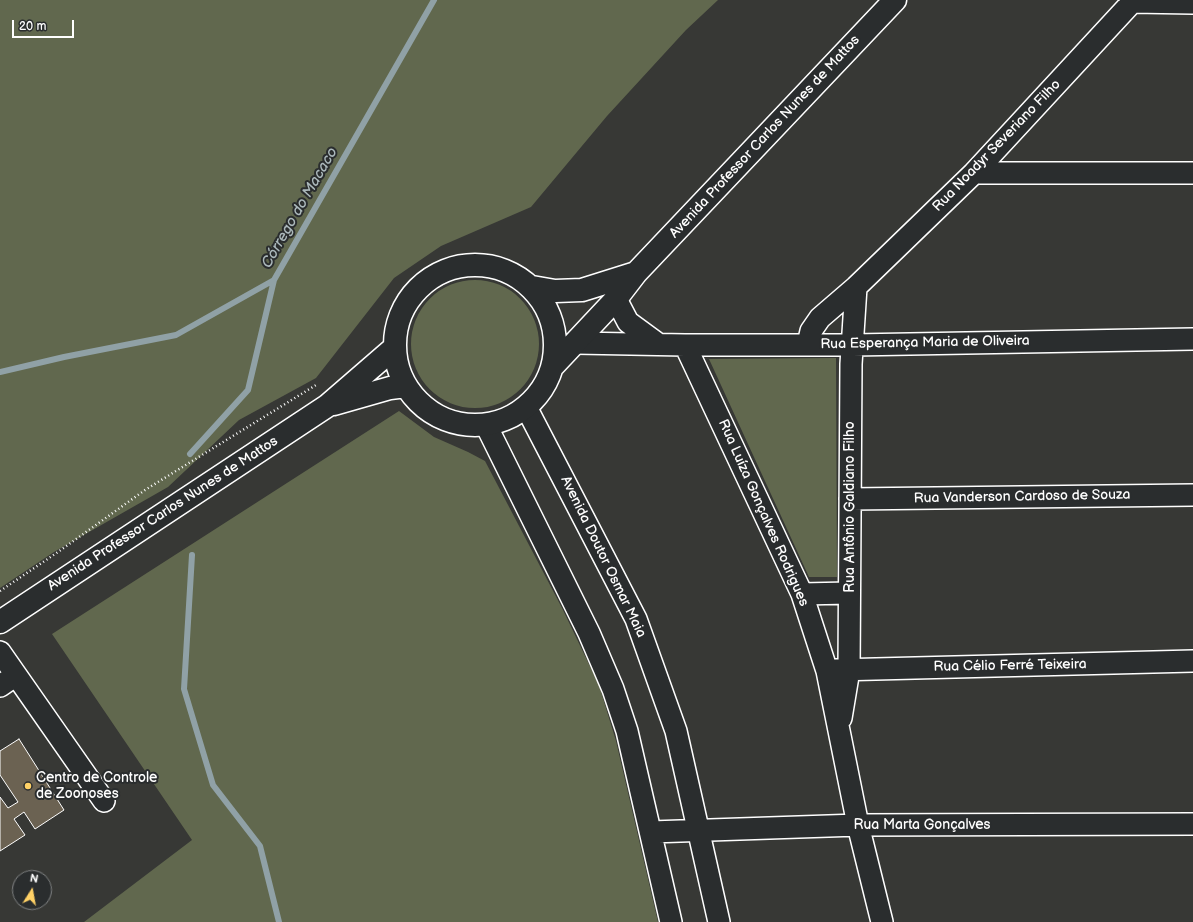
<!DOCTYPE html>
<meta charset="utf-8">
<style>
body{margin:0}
#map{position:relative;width:1193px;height:922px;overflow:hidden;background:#373835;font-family:"Balsamiq Sans",sans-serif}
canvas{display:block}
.north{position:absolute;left:12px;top:870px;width:40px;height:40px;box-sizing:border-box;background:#2a2d2e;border:1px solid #7f8182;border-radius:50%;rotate:11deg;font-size:11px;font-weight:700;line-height:16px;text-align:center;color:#fff}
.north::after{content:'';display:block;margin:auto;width:14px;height:18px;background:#ffd166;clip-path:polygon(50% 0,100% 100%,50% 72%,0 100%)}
.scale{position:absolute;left:12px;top:20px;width:62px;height:18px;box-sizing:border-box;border:2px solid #fff;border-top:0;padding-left:5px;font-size:12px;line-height:14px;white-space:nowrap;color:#fff;-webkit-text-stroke:3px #2a2d2e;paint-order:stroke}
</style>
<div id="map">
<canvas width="1193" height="922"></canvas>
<div class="north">N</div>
<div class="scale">20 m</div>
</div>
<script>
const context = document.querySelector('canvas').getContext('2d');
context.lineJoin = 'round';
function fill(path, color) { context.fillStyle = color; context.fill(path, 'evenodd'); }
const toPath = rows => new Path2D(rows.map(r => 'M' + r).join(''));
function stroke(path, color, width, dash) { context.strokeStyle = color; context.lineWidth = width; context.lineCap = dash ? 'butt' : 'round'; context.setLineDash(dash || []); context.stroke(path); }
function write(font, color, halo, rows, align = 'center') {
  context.font = font + ' "Balsamiq Sans",sans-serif'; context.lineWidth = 4; context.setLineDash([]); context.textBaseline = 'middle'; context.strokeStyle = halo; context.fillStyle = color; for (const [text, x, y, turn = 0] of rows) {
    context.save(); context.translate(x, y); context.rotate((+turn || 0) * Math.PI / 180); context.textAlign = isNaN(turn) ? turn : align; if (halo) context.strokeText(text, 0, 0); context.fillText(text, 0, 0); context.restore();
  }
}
fill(toPath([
 [0,0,718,0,686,30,607,116,531,207,441,246,394,278,316,378,239,420,168,487,54,552,0,588],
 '411 344a64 64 0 1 1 128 0a64 64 0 1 1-128 0Z',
 [836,358,837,577,809,577,709,359],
 [399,411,434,437,468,452,485,461,562,608,599,685,616,741,658,922,84,922,192,840,52,634]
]), '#61684e');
stroke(toPath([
 [0,372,64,357,176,335,274,280,434,0],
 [190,454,248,390,274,280],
 [192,555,184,689,213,785,260,846,279,922]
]), '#90a1a6', 6);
const building = toPath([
 [19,739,64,810,35,829,24,812,14,819,25,835,0,851,0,797,8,808,18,802,0,775,0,751,19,739]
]);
fill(building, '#6b6252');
stroke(building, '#fff', 1);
const minor = toPath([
 [1130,0,1132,2,1193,3],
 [974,173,1193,173],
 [616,299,628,322,658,344],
 [576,343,685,345,853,345,1193,339],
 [808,344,811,331,820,318,856,287,974,173,1134,0],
 [685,345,802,594,827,671,858,825,882,922],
 [526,407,636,619,676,731,719,922],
 [486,425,589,633,613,689,627,731,671,922],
 [850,499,1193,495],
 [802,594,849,593],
 [0,652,104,801],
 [836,670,1193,661],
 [0,686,16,675],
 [841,718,849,670,851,364,856,287],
 [651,832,858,825,1193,824]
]);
const major = toPath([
 '395 345a80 80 0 1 1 160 0a80 80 0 1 1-160 0Z',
 [532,287,555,291,582,290,636,273],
 [554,365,616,299,636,273,895,0],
 [334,404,390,388,406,386],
 [0,622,327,406,394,348]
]);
stroke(minor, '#fff', 24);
stroke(major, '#fff', 25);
stroke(toPath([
 [0,591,58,552,145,490,316,385]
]), '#fff', 2.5, [1, 3]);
stroke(minor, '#2a2d2e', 21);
stroke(major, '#2a2d2e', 22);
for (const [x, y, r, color] of [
 [28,786,4,"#ffd166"]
]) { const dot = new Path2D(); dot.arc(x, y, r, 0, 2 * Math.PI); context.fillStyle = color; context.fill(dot); stroke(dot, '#2a2d2e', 1.5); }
write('14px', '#fff', '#2a2d2e', [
 ["Avenida Professor Carlos Nunes de Mattos",765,137,-47],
 ["Rua Noadyr Severiano Filho",997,146,-46],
 ["Rua Esperança Maria de Oliveira",925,343,-1],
 ["Rua Vanderson Cardoso de Souza",1022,497,-1],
 ["Rua Antônio Galdiano Filho",850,507,-90],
 ["Rua Luíza Gonçalves Rodrigues",763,513,66],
 ["Avenida Professor Carlos Nunes de Mattos",163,514,-33],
 ["Avenida Doutor Osmar Maia",603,557,64],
 ["Rua Célio Ferré Teixeira",1010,666,-1],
 ["Rua Marta Gonçalves",922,825]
]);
write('14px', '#fff', '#2a2d2e', [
 ["Centro de Controle",36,778],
 ["de Zoonoses",36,794]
], 'left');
write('italic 15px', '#acb9bc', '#2a2d2e', [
 ["Córrego do Macaco",300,208,-60]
]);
</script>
